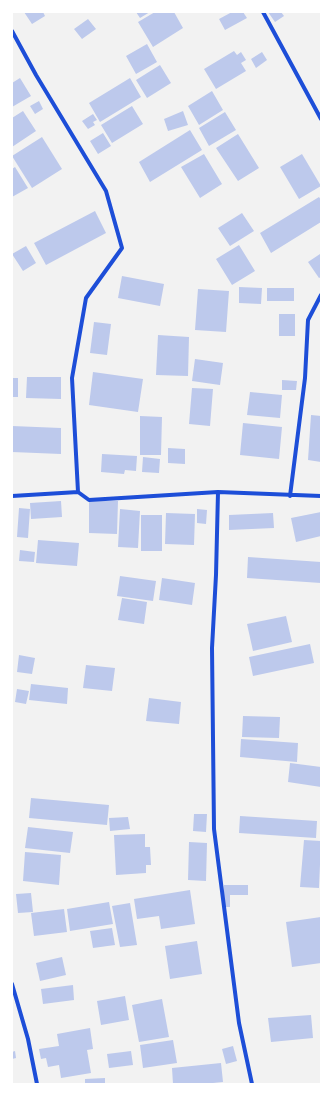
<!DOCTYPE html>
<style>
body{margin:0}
#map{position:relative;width:333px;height:1096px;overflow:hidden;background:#f2f2f2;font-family:Quicksand,sans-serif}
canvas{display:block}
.frame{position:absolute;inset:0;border:13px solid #fff;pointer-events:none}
</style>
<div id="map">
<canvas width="333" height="1096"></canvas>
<div class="frame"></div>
</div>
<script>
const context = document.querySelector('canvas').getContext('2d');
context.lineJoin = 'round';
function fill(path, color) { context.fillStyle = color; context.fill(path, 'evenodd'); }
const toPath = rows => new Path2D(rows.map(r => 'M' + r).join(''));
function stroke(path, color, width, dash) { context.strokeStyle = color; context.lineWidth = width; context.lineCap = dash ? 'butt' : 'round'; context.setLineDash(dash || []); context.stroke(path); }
fill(toPath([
 [24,12,43,12,45,16,32,24],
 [136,12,150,12,140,18],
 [155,12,174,12,183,28,153,47,138,22],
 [232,12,243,12,247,18,225,30,219,19],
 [268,12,281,12,284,16,275,22],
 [88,19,96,29,82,39,74,29],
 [147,44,157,62,136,74,126,56],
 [234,51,237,55,241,52,246,60,241,63,246,71,216,89,204,69],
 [262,52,267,60,256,68,251,59],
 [160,65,171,83,147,98,136,80],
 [20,78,31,96,12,107,12,83],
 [130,78,141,97,100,122,89,103],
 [212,91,223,110,199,125,188,106],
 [39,101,43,109,35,114,30,106],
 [132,106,143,124,112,143,101,125],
 [23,111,36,131,12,147,12,118],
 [183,111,188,125,168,131,164,119],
 [225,112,236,130,209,146,199,128],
 [93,114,97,120,93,122,95,125,88,129,82,121],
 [190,130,202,150,150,182,139,162],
 [103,133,111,146,98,154,90,141],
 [238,134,259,168,238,181,216,148],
 [42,137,62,169,32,188,12,156],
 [204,154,222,184,200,198,181,167],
 [302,154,321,186,299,199,280,167],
 [15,167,28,188,12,197,12,169],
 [319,197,321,200,321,222,271,253,260,233],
 [95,211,106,233,46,265,34,243],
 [242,213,254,231,230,246,218,228],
 [239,245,255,271,232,285,216,259],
 [26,246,36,263,23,271,12,254],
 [320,254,321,256,321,277,319,278,308,262],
 [122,276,164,284,160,306,118,298],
 [239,287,262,288,261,304,239,303],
 [267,288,294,288,294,301,267,301],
 [198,289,229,291,226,332,195,330],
 [279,314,295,314,295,336,279,336],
 [94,322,111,324,107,355,90,353],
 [158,335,189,337,188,376,156,375],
 [195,359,223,363,220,385,192,381],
 [93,372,143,379,138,412,89,405],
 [27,377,61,377,61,399,26,398],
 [12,378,18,378,18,397,12,397],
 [282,380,297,381,296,390,282,390],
 [192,388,213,389,210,426,189,424],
 [250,392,282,395,280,418,247,415],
 [311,415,321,416,321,462,308,460],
 [140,416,162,417,161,455,140,455],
 [243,423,282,427,279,459,240,455],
 [12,426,61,428,61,454,12,452],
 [168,448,185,449,185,464,168,463],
 [102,454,137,456,136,471,125,470,124,474,101,472],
 [143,457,160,459,159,473,142,472],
 [61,501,62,517,31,519,30,503],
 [89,501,118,501,117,534,89,533],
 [19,508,30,509,28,538,17,537],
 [120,509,140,511,138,548,118,547],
 [197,509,207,510,206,524,197,523],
 [321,512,321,536,296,542,291,518],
 [166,513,195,514,194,545,165,544],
 [273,513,274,528,229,530,229,515],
 [141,515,162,515,162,551,141,551],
 [38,540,79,543,77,566,36,563],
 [20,550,35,552,34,562,19,561],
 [248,557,321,562,321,583,247,578],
 [120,576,156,581,153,601,117,596],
 [162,578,195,583,192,605,159,600],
 [122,598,147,602,144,624,118,620],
 [286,616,292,642,253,651,247,624],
 [310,644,314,663,253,676,249,657],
 [19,655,35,658,32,674,17,672],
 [86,665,115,668,112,691,83,688],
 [31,684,68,688,67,704,29,700],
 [17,689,29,691,26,704,15,702],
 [149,698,181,702,179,724,146,721],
 [243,716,280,717,279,738,242,737],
 [241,739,298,743,297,762,240,757],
 [290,763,321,767,321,787,288,782],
 [31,798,109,805,107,825,29,818],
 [194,814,207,814,206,832,193,831],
 [240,816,317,821,316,838,239,833],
 [128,817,130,829,110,831,109,818],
 [28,827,73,832,70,853,25,848],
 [145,834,145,847,150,847,151,865,146,865,146,873,116,875,114,835],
 [304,840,321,841,319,888,300,887],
 [189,842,207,843,206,881,188,880],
 [25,852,61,855,59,885,23,881],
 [224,885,248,885,248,895,230,895,230,907,224,907],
 [190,890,195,924,161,929,159,916,137,919,134,899],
 [31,893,33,912,18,913,16,894],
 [109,902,113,924,70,931,67,909],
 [130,903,137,945,120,947,112,906],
 [64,909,67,932,34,936,31,913],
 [321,917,321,963,292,967,286,922],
 [112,928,115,945,93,948,90,931],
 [197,941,202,974,170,979,165,946],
 [62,957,66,975,40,981,36,963],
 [73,985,74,1000,43,1004,41,989],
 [125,996,129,1020,101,1025,97,1001],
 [162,999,169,1037,139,1042,132,1005],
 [311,1015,313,1038,271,1042,268,1018],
 [90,1028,93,1049,87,1050,91,1073,61,1078,59,1065,48,1067,46,1058,41,1059,39,1049,59,1046,57,1034],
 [173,1040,177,1063,143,1068,140,1045],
 [233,1046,237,1061,226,1064,222,1049],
 [15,1051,16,1058,12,1059,12,1052],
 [131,1051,133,1065,109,1068,107,1054],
 [221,1063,223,1082,203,1084,173,1084,172,1068],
 [105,1078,105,1084,85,1084,85,1079]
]), '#bdc9ec');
stroke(toPath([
 [263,12,321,119],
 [12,31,36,75,106,191,122,248,86,298,72,378,78,492],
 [218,492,216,575,212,648,214,829,239,1023,252,1084],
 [12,496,78,492,89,500,218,492,321,496],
 [290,496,305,378,308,320,321,295],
 [12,984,28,1039,37,1084]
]), '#1d4ed8', 4);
</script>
